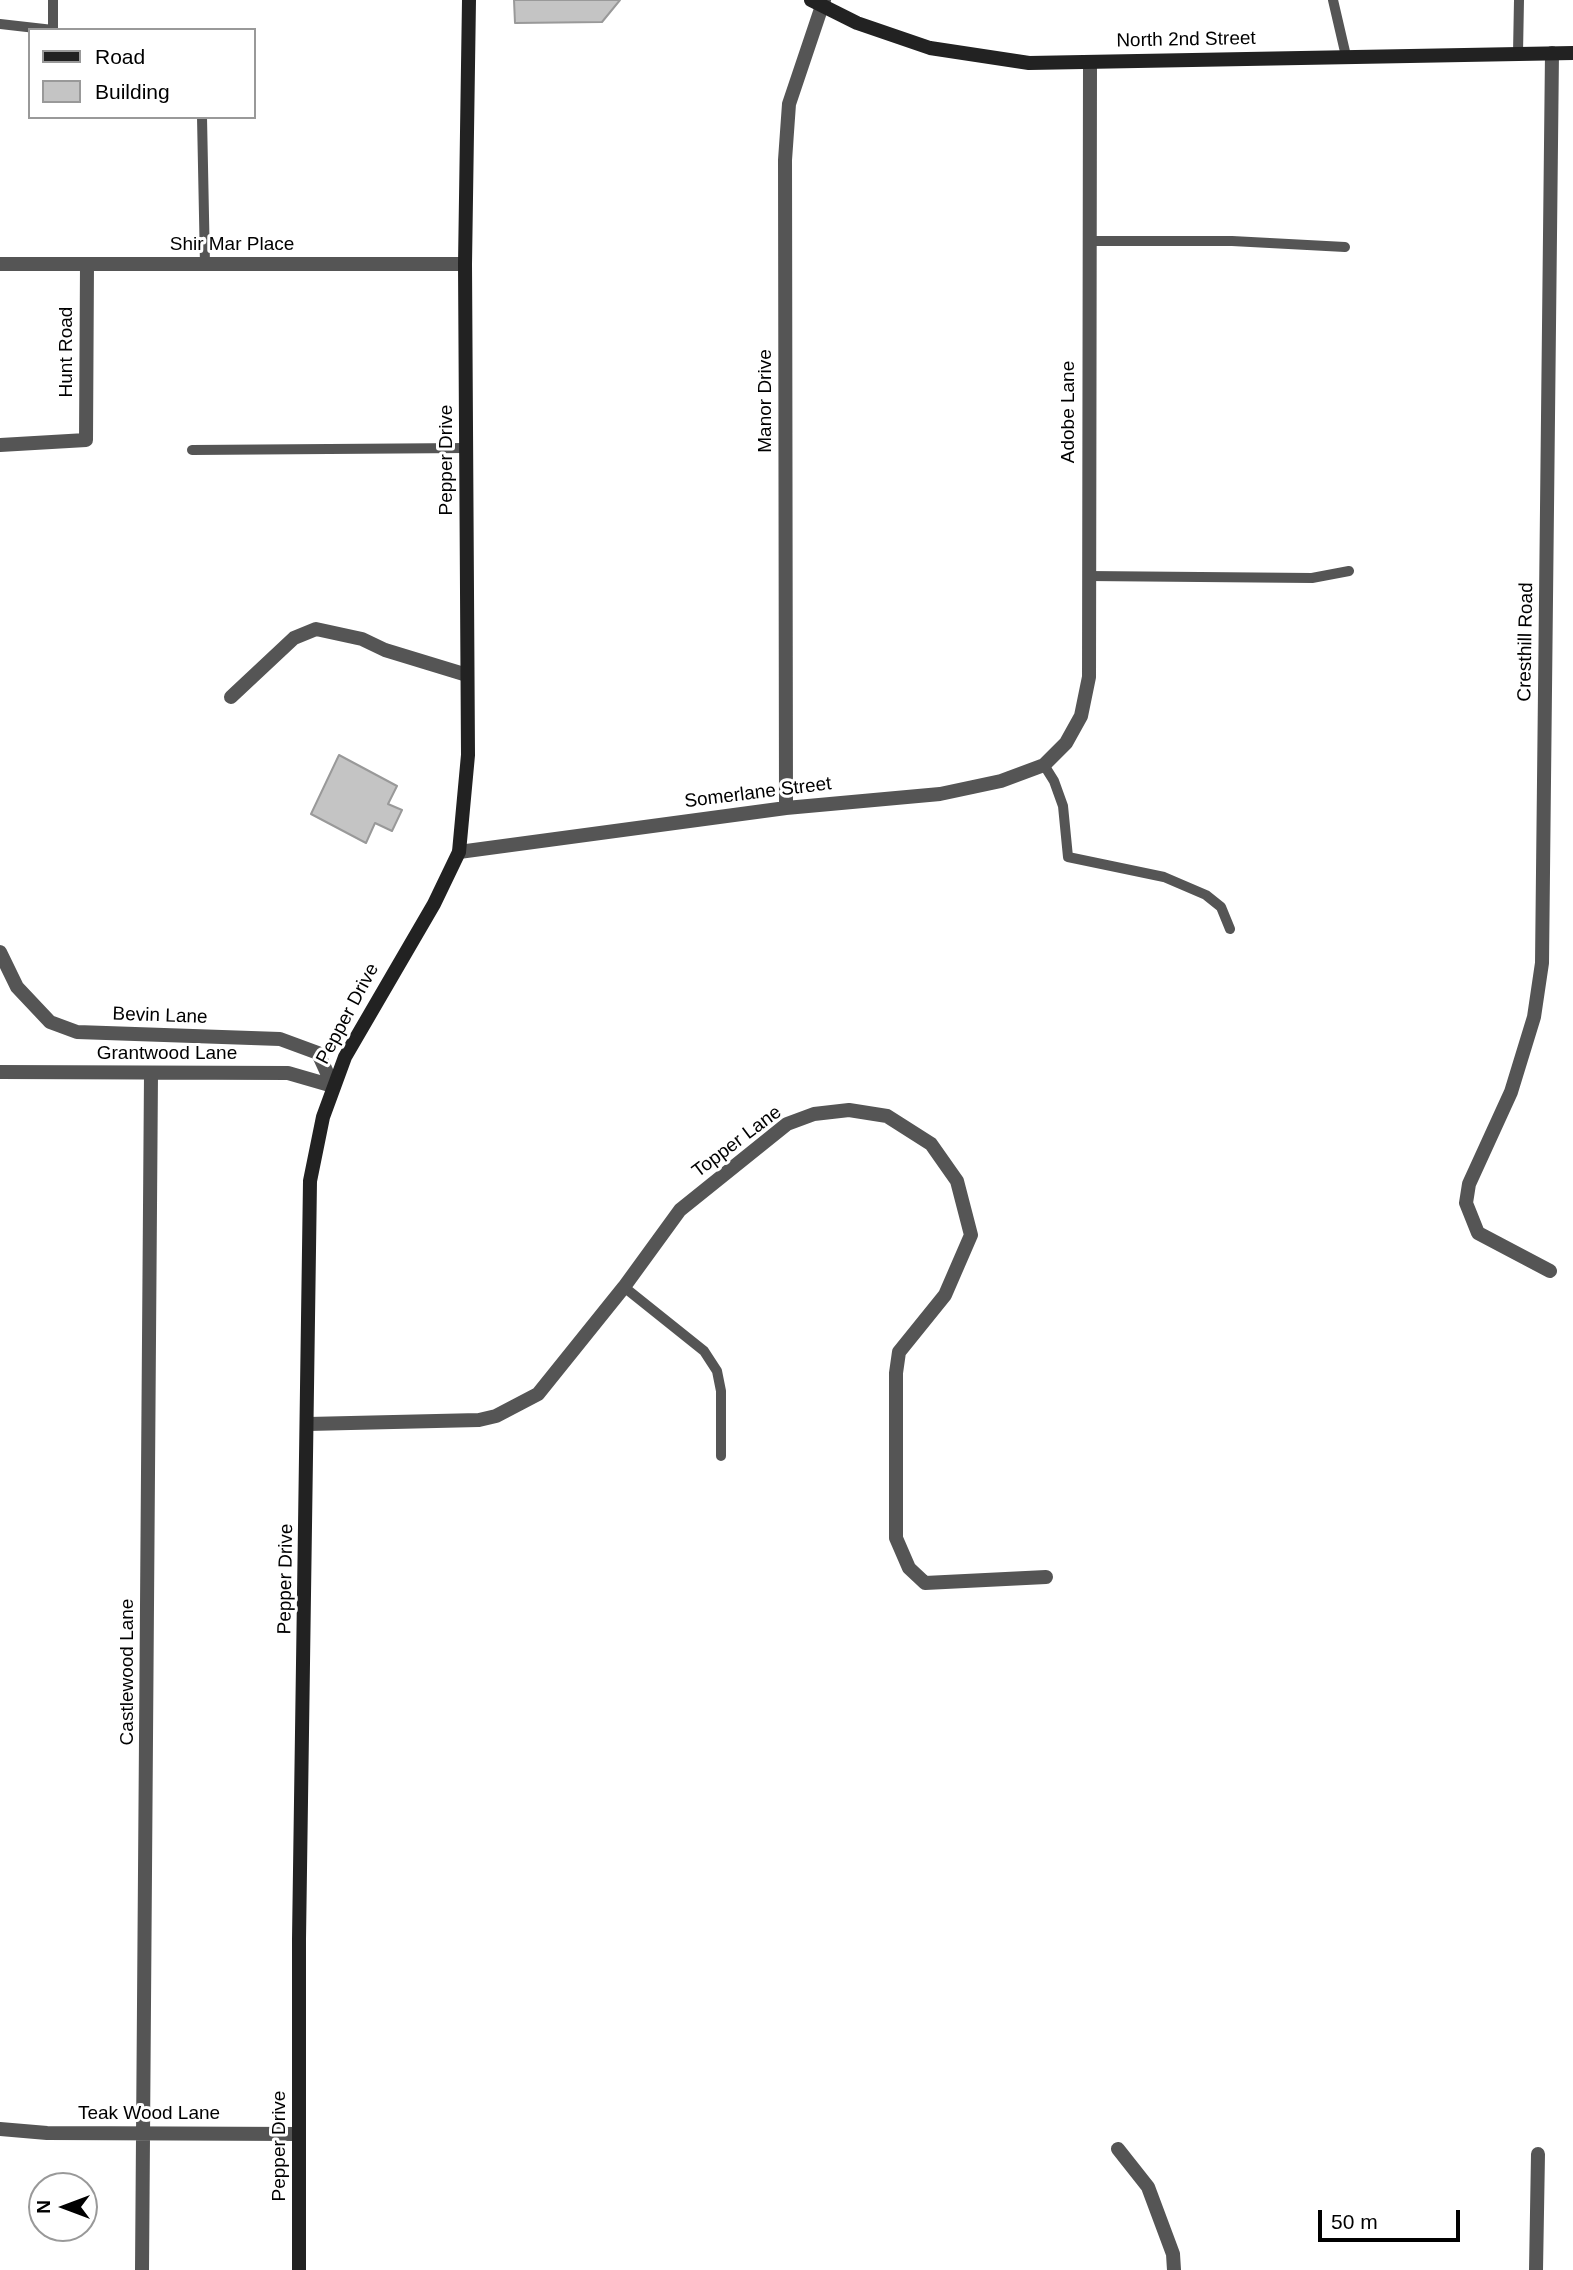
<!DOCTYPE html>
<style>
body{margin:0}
#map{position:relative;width:1573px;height:2270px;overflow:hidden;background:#fff;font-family:Helvetica,sans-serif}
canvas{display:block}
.legend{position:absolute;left:28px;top:28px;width:228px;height:91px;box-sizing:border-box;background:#fff;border:2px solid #999;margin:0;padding:9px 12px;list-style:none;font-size:21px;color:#000}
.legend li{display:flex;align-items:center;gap:14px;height:35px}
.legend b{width:35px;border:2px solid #999}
.north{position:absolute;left:28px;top:2172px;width:70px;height:70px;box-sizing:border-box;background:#fff;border:2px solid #999;border-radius:50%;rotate:270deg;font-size:19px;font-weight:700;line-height:28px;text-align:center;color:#000}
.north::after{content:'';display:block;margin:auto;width:24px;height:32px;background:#000;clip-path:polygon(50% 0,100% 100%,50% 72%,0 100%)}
.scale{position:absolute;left:1318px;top:2210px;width:142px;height:32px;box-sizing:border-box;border:4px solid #000;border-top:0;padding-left:9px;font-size:21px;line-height:24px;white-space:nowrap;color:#000;-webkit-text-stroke:5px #fff;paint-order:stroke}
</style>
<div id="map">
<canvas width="1573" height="2270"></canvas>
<ul class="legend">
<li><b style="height:9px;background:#222"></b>Road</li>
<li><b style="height:19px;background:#c4c4c4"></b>Building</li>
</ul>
<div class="north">N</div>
<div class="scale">50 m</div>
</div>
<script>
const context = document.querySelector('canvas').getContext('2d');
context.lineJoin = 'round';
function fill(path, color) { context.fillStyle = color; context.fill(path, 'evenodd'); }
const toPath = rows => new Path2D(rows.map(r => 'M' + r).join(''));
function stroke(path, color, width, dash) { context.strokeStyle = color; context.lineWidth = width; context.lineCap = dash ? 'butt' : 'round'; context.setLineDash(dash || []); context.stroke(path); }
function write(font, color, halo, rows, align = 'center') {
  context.font = font + ' Helvetica,sans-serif'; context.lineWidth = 6; context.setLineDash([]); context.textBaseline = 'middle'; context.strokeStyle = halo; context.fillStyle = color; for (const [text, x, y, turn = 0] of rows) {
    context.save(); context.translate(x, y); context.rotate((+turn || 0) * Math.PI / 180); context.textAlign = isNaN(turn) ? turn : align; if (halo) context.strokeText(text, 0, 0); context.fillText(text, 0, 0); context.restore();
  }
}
const building = toPath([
 [514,0,620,0,602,22,515,23,514,0],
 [339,755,397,786,388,804,402,810,392,831,375,823,366,843,311,814,339,755]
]);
fill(building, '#c4c4c4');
stroke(building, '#999', 2);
stroke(toPath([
 [1333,0,1346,56],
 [0,24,53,30],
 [53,30,53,0],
 [1518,53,1519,0],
 [202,117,205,265],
 [1090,241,1232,241,1345,247],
 [192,450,466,448],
 [1088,576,1312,578,1349,571],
 [1044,765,1054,781,1063,806,1068,857,1164,877,1206,895,1221,907,1230,929],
 [624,1287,704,1351,717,1371,721,1391,721,1456]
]), '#555', 10);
stroke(toPath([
 [0,264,465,264],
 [0,445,86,440,87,264],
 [231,697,294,638,316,629,362,639,385,650,467,675],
 [786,808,785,160,789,104,824,0],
 [459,852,786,808,940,794,1001,781,1044,765,1066,743,1081,716,1089,677,1090,62],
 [0,952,17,987,50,1022,77,1032,280,1039,318,1053,333,1086],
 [0,1072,288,1073,333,1086],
 [1550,1271,1478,1233,1466,1203,1469,1184,1511,1092,1534,1017,1542,963,1552,53],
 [308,1424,479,1420,496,1416,538,1394,624,1287,680,1210,787,1124,814,1114,849,1110,887,1116,931,1144,957,1181,971,1235,945,1295,899,1352,896,1373,896,1538,909,1568,925,1583,1046,1577],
 [0,2129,47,2133,299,2134],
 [1118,2149,1148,2187,1173,2254,1174,2270],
 [142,2270,151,1074],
 [1536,2270,1538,2154]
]), '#555', 14);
stroke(toPath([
 [811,0,857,23,930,48,1029,63,1573,53],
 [299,2270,299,1939,310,1181,323,1117,345,1057,434,904,459,852,468,755,465,264,469,0]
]), '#222', 14);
write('19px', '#000', '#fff', [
 ["North 2nd Street",1186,40,-1],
 ["Shir Mar Place",232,245],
 ["Hunt Road",67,352,-90],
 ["Manor Drive",766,401,-90],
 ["Adobe Lane",1069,412,-90],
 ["Pepper Drive",447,460,-90],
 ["Cresthill Road",1526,642,-89],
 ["Somerlane Street",758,793,-7],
 ["Pepper Drive",348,1014,-62],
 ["Bevin Lane",160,1016,2],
 ["Grantwood Lane",167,1054],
 ["Topper Lane",737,1142,-37],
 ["Pepper Drive",286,1579,-89],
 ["Castlewood Lane",128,1672,-90],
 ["Teak Wood Lane",149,2114],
 ["Pepper Drive",280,2146,-90]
]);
</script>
